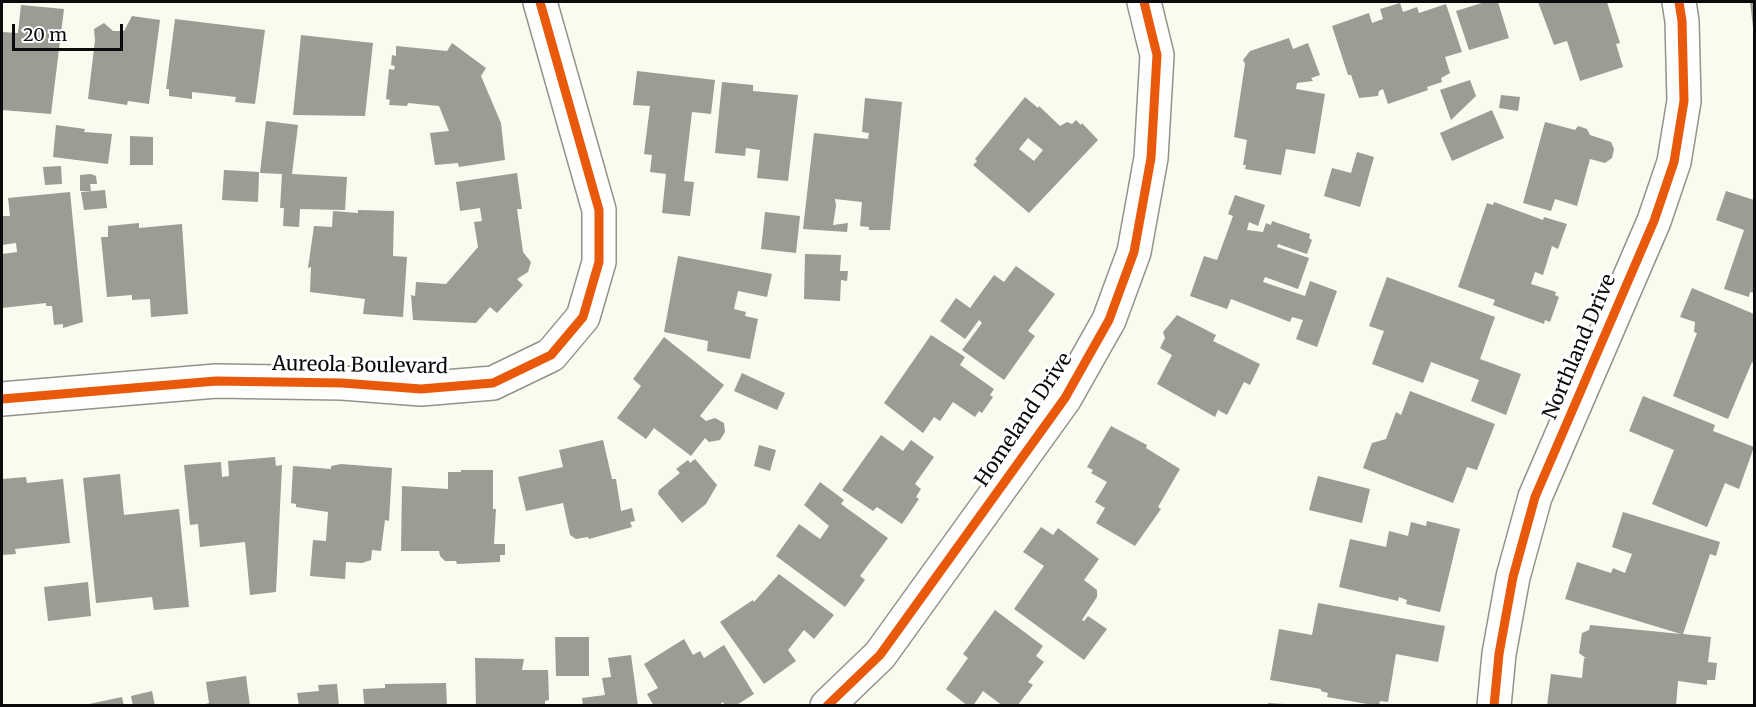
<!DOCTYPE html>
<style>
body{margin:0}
#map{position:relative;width:1756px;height:707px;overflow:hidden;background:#fafaee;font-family:Merriweather,serif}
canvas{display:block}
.frame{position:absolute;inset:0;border:3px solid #0b0b0b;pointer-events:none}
.scale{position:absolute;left:12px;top:24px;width:111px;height:27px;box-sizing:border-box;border:3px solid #0b0b0b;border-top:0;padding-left:8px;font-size:18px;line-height:21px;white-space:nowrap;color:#0b0b0b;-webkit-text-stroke:4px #fff;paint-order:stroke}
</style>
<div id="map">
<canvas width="1756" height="707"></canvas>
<div class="frame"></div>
<div class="scale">20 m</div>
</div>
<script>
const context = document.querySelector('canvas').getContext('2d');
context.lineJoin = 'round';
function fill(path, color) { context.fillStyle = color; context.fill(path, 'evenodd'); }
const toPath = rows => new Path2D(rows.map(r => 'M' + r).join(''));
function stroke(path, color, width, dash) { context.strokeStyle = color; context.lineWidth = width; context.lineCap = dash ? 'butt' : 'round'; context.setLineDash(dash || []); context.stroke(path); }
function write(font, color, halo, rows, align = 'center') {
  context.font = font + ' Merriweather,serif'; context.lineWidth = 6; context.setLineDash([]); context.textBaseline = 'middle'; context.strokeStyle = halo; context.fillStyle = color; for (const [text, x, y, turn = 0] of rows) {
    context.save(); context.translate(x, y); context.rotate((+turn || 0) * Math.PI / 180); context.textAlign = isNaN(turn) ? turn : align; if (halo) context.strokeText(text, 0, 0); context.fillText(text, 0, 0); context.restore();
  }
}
fill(toPath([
 [1485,2,1498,2,1509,38,1469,50,1456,11],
 [1538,2,1607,2,1620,43,1616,44,1623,67,1580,81,1567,41,1554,45],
 [1750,2,1754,2,1754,27,1753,27],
 [1400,3,1403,12,1417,7,1419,13,1446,4,1462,52,1445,57,1450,73,1441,78,1442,82,1427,87,1428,90,1388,104,1383,89,1379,91,1378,96,1359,98,1351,75,1348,75,1332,26,1369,13,1372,23,1383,19,1380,9],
 [21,5,64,9,51,114,2,110,2,32,18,33],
 [132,16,160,20,149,104,128,101,127,105,88,99,95,40,94,29,104,23,113,31,124,31],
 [175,19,265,30,255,104,235,102,236,97,192,92,192,99,169,96,169,89,166,89],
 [301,35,373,43,365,116,293,115],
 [1289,38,1293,49,1308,43,1320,75,1311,78,1313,81,1297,83,1296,89,1325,94,1315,154,1286,149,1281,175,1245,169,1246,165,1243,165,1247,140,1234,137,1245,64,1243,60,1250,51],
 [452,43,486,68,481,76,501,123,505,160,459,167,458,163,435,165,430,133,449,131,439,106,408,103,407,106,389,105,390,100,386,99,389,69,394,70,395,66,391,65,392,55,396,56,396,46,447,51],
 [637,71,715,80,711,114,692,112,684,181,694,182,690,216,662,213,666,174,650,172,652,155,644,154,650,106,633,105],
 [1470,80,1476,96,1451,120,1440,90],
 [722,82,753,85,753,91,798,95,788,181,757,178,760,150,746,148,745,156,715,153],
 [1501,95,1520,97,1518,111,1499,108],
 [1025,97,1038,108,1039,106,1060,126,1067,122,1072,124,1076,120,1081,125,1082,123,1098,140,1029,213,973,165,977,161,975,159],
 [1028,138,1043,150,1034,161,1019,149],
 [865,98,902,102,890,230,869,230,869,227,860,226,862,202,835,199,836,206,833,225,848,223,847,232,803,229,814,133,868,139,869,133,862,132],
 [1492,110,1504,138,1452,161,1440,133],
 [266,121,298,125,292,174,347,177,345,210,300,209,299,227,283,226,284,208,280,208,282,174,260,173],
 [1545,122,1575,130,1578,126,1587,129,1590,135,1611,142,1614,149,1612,158,1605,163,1590,159,1577,206,1555,199,1551,211,1523,203],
 [56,125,85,129,84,132,112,134,108,164,53,157],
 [130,136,153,137,153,165,130,165],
 [1357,152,1374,157,1360,207,1324,196,1332,168,1351,173],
 [61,166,62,184,45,185,43,167],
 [224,170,259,172,258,202,222,200],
 [517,173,522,209,517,209,523,252,531,262,528,272,517,279,523,285,497,313,490,307,476,323,413,320,411,295,415,296,416,282,446,284,478,247,474,222,482,221,480,208,460,211,456,182],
 [91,174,96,176,97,184,90,184,91,191,80,191,80,175],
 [105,190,107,208,84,210,81,192],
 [1726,191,1754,200,1754,293,1750,292,1749,297,1724,289,1744,230,1716,220],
 [70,192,83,322,63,328,63,324,54,325,52,306,46,306,46,303,2,308,2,254,17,252,16,243,2,245,2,216,10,216,8,198],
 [1235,195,1265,205,1258,226,1249,222,1247,230,1263,232,1266,223,1271,225,1272,221,1310,234,1309,238,1312,240,1307,254,1278,244,1277,247,1309,258,1298,289,1265,277,1263,282,1305,296,1310,281,1337,291,1317,347,1296,339,1303,320,1292,317,1290,322,1231,299,1227,309,1190,296,1204,256,1217,260,1233,216,1228,214],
 [1494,202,1543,220,1544,217,1567,224,1558,249,1552,246,1543,275,1535,272,1531,284,1556,292,1555,295,1559,297,1550,322,1545,320,1544,324,1493,305,1495,300,1458,287,1487,203,1493,205],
 [358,210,394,211,393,256,407,257,403,317,363,314,365,299,310,292,311,267,308,268,314,226,332,227,333,211,358,213],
 [765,212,800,216,796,253,761,249],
 [139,223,139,228,182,224,188,314,151,317,150,299,132,300,132,295,107,297,101,237,108,237,108,226],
 [805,254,841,255,840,271,848,271,847,281,841,280,840,301,804,299],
 [678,256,772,274,767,297,738,291,734,309,746,312,745,316,758,319,750,359,707,351,708,341,664,332],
 [1016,266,1055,294,1028,331,1035,336,1004,380,962,350,982,323,979,320,965,339,940,321,956,298,970,308,994,275,1004,282],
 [1387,277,1495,317,1480,359,1521,374,1506,415,1471,401,1479,380,1431,362,1423,383,1372,364,1384,331,1369,326],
 [1692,288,1754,314,1754,364,1752,362,1728,419,1673,396,1697,333,1694,332,1695,322,1680,317],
 [1177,315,1216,335,1213,341,1260,364,1250,385,1244,382,1227,415,1218,410,1215,417,1157,384,1172,355,1160,348,1165,338,1163,332],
 [931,335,965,357,960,365,994,389,990,395,993,397,982,413,979,411,975,417,953,402,940,421,934,417,923,433,884,403],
 [664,337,724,385,700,416,706,421,715,418,724,423,725,432,720,440,709,442,705,438,691,456,654,428,646,439,617,418,641,386,633,379],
 [742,373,785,393,777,410,734,391],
 [1410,391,1495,424,1477,470,1467,467,1453,503,1363,468,1372,443,1386,439,1396,412,1401,415],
 [1643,396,1715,425,1713,431,1754,447,1739,489,1725,483,1707,527,1652,504,1674,450,1629,431],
 [1111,426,1147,445,1146,448,1180,469,1158,507,1161,509,1135,546,1096,523,1105,508,1095,502,1107,482,1091,473,1093,470,1087,467],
 [881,435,903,451,911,440,934,457,915,484,921,489,916,497,919,499,902,524,877,507,873,511,842,490],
 [603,440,612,479,616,479,621,511,632,508,635,521,630,522,632,527,589,539,588,537,576,539,570,535,563,503,526,511,518,477,563,467,559,450],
 [759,445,776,450,770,471,754,466],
 [275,457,276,466,282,465,276,592,250,595,245,542,200,547,198,524,190,525,184,465,221,462,222,477,229,476,228,461],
 [695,459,717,485,706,504,682,523,658,494,659,490,680,473,676,469,688,460,690,463],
 [341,464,392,468,389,521,385,520,381,551,372,550,371,560,362,563,346,562,345,579,310,576,313,540,326,541,328,512,296,507,296,504,291,503,293,466,331,469,331,466],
 [461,470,493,470,493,509,496,509,494,544,505,544,505,555,500,555,500,562,457,564,456,561,445,561,440,556,439,551,401,551,402,486,448,489,448,472,461,472],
 [120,474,124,515,179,509,189,607,154,610,152,597,96,603,83,478],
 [1318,476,1370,489,1362,523,1309,510],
 [26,477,27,483,63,479,70,543,15,549,16,554,2,555,2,479],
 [820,482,844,500,841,504,888,538,860,576,865,580,845,607,776,556,799,524,820,539,829,526,804,505],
 [1623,512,1720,542,1716,556,1710,554,1683,634,1711,637,1708,662,1717,663,1715,680,1707,680,1707,685,1678,681,1676,706,1547,706,1551,674,1582,678,1584,658,1587,659,1579,653,1582,633,1589,630,1590,625,1681,634,1565,599,1577,562,1611,573,1613,568,1625,573,1632,554,1612,547],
 [1427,521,1460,529,1440,612,1406,604,1407,600,1399,597,1398,601,1339,587,1350,539,1386,547,1389,531,1408,536,1411,522,1426,526],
 [1041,527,1053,535,1058,528,1099,559,1084,580,1097,590,1097,597,1082,620,1084,621,1088,616,1107,629,1084,660,1014,609,1044,566,1023,552],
 [779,574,834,615,814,639,804,630,788,650,796,661,764,684,720,622,753,600,754,602],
 [88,582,91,616,48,621,44,587],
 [1318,603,1445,626,1438,662,1396,654,1388,702,1380,701,1379,706,1327,697,1328,693,1321,691,1321,689,1270,680,1279,629,1312,635],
 [995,610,1043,646,1036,656,1044,662,1028,682,1033,685,1017,706,1003,706,983,691,973,706,968,706,946,689,968,658,963,654],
 [555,637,589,637,589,676,556,676],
 [684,639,693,655,700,651,704,658,724,645,754,694,735,706,725,706,723,702,718,706,654,706,647,694,658,688,644,664],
 [631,655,638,706,583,706,582,698,605,695,602,678,611,677,608,658],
 [475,658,524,659,522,670,548,670,549,700,545,701,545,706,476,706],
 [246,676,250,706,199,706,209,703,206,682],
 [446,683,447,706,366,706,364,703,363,689,385,688,385,684],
 [337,684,339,706,299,706,297,693,319,691,318,685],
 [152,691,155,706,133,706,131,696],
 [122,697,124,706,89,706,89,704],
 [1268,703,1284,704,1284,706,1268,706]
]), '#9c9b94');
const minor = toPath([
 [2,399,216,381,342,383,421,389,493,383,551,355,583,317,599,262,599,210,540,2],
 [827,706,880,655,1065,398,1109,320,1134,252,1151,158,1157,55,1144,2],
 [1494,706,1499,654,1513,577,1535,497,1654,221,1674,162,1684,101,1682,21,1679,2]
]);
stroke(minor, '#93938d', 36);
stroke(minor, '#fefefc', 33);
stroke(toPath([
 [2,399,216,381,342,383,421,389,493,383,551,355,583,317,599,262,599,210,540,2],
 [827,706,880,655,1065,398,1109,320,1134,252,1151,158,1157,55,1144,2],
 [1494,706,1499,654,1513,577,1535,497,1654,221,1674,162,1684,101,1682,21,1679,2]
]), '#e8590c', 9);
write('20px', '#0b0b0b', '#fff', [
 ["Northland Drive",1580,347,-67],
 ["Aureola Boulevard",360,366,1],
 ["Homeland Drive",1024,420,-56]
]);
</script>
